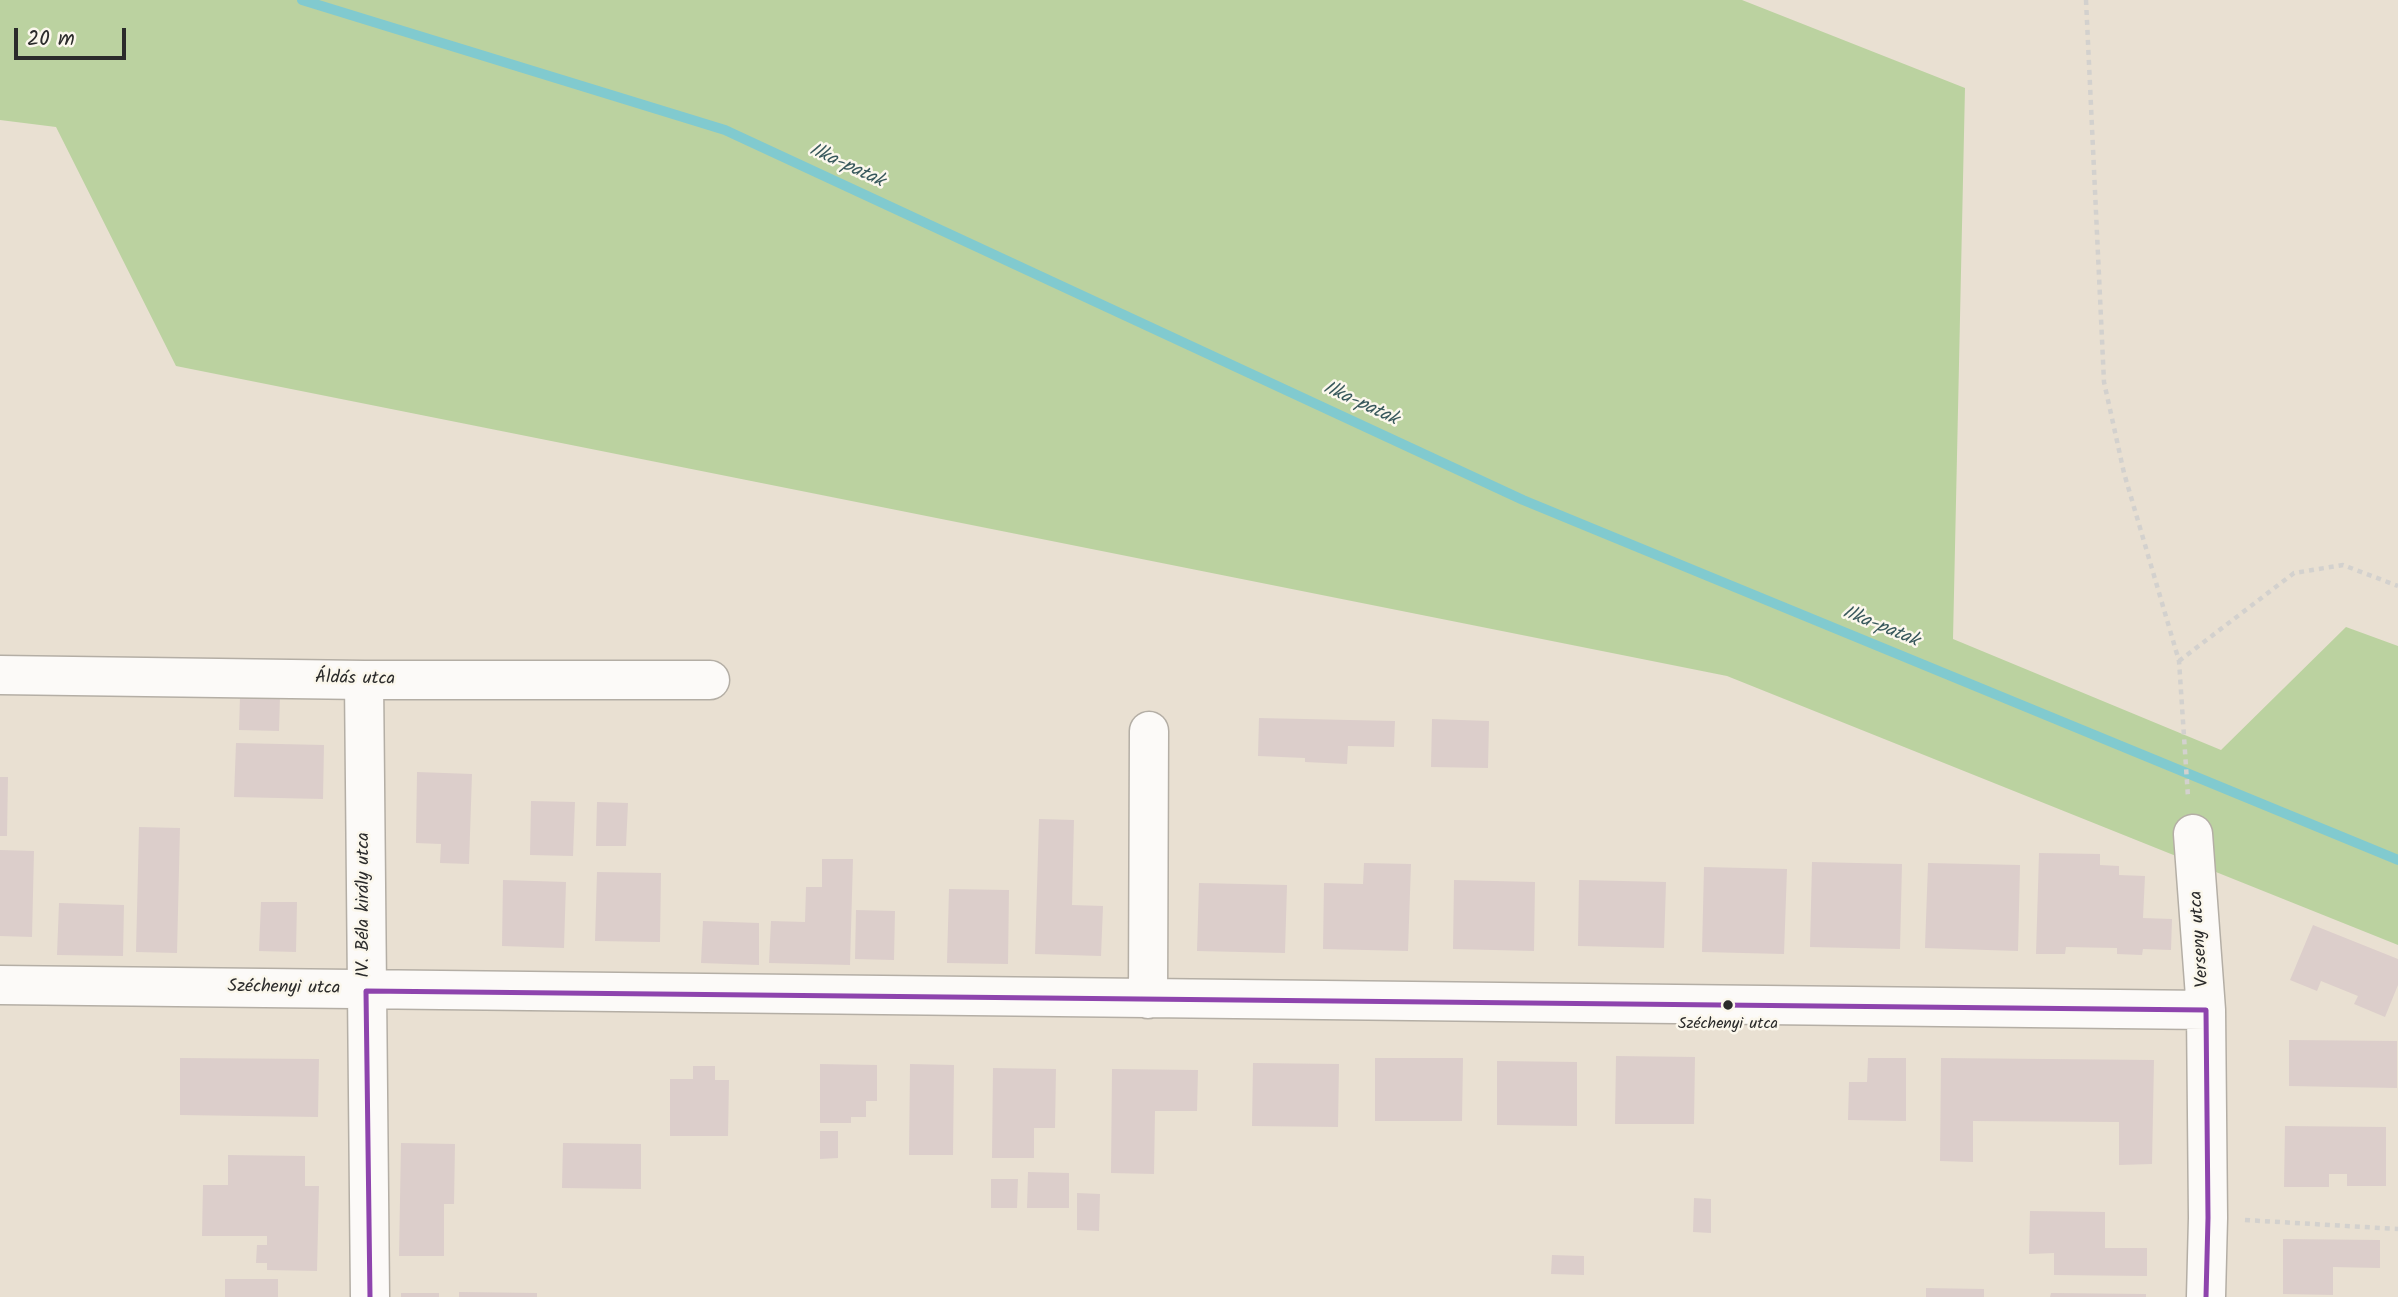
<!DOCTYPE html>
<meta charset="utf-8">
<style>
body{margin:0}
#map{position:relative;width:2398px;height:1297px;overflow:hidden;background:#e9e0d2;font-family:Kalam,sans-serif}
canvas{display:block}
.scale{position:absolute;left:14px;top:28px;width:112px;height:32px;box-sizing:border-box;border:4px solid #2b2b2b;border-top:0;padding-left:9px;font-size:21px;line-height:24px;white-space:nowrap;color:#2b2b2b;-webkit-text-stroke:5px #fbf7ec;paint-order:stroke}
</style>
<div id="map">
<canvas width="2398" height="1297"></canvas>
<div class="scale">20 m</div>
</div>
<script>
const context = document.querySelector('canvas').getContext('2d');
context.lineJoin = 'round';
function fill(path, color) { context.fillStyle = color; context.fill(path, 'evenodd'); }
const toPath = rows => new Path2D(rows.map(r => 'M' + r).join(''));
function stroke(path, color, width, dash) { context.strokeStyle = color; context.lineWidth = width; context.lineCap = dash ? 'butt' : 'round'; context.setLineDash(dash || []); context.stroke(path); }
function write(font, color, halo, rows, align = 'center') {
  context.font = font + ' Kalam,sans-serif'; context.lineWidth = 5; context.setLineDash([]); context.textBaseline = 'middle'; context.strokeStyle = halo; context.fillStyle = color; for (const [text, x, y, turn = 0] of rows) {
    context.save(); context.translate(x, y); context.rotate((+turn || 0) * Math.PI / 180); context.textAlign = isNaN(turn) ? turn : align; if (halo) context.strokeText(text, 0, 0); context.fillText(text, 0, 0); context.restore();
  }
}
fill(toPath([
 [0,0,1742,0,1965,88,1953,639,2221,750,2346,627,2398,646,2398,945,1727,676,176,366,56,127,0,120]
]), '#bbd2a0');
stroke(toPath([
 [302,0,725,130,1523,500,2398,860]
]), '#81cacf', 10);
fill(toPath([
 [240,696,280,696,279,731,239,730],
 [1259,718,1395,721,1394,747,1348,746,1347,764,1305,762,1305,758,1258,756],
 [1432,719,1489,721,1488,768,1431,767],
 [236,743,324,745,323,799,234,797],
 [417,772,472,774,469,864,440,863,441,844,416,843],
 [0,777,8,777,7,836,0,836],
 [531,801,575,802,573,856,530,855],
 [597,802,628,803,626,846,596,846],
 [1039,819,1074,820,1072,905,1103,906,1101,956,1035,954],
 [139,827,180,828,177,953,136,952],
 [0,850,34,851,32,937,0,936],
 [2039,853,2100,854,2100,865,2119,866,2119,875,2145,876,2143,918,2172,919,2171,950,2143,949,2142,955,2117,954,2117,948,2066,947,2065,954,2036,954],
 [822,859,853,859,850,965,769,963,771,921,805,922,806,887,822,887],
 [1812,862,1902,864,1900,949,1810,947],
 [1364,863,1411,864,1408,951,1323,949,1324,883,1363,884],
 [1928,863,2020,865,2018,951,1925,948],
 [1704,867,1787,869,1784,954,1702,952],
 [597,872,661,873,660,942,595,941],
 [503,880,566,882,564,948,502,946],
 [1454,880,1535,882,1534,951,1453,949],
 [1579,880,1666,882,1664,948,1578,946],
 [1199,883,1287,885,1285,953,1197,951],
 [949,889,1009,890,1008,964,947,963],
 [261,902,297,902,296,952,259,951],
 [59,903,124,905,123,956,57,955],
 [856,910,895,911,894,960,855,959],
 [703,921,759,923,759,965,701,963],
 [2313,925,2398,959,2398,985,2385,1017,2354,1004,2358,996,2321,981,2317,991,2290,980],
 [2289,1040,2397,1041,2397,1088,2289,1086],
 [1616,1056,1695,1057,1694,1124,1615,1124],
 [180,1058,319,1059,318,1117,180,1115],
 [1375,1058,1463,1058,1462,1121,1375,1121],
 [1868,1058,1906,1058,1906,1121,1848,1120,1849,1082,1867,1082],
 [1941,1058,2154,1060,2152,1164,2119,1165,2119,1122,1973,1121,1973,1162,1940,1161],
 [1497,1061,1577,1062,1577,1126,1497,1125],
 [1253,1063,1339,1064,1338,1127,1252,1126],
 [820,1064,877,1065,877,1101,866,1101,866,1117,851,1117,851,1123,820,1123],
 [910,1064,954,1065,953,1155,909,1155],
 [693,1066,715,1066,715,1080,729,1080,728,1136,670,1136,670,1079,693,1079],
 [993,1068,1056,1069,1055,1128,1034,1128,1034,1158,992,1158],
 [1112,1069,1198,1070,1197,1111,1155,1111,1154,1174,1111,1173],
 [2285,1126,2386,1127,2386,1186,2347,1186,2347,1174,2329,1174,2329,1187,2284,1187],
 [820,1131,838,1131,838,1158,820,1159],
 [401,1143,455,1144,454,1204,444,1204,444,1256,399,1256],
 [563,1143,641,1144,641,1189,562,1188],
 [228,1155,305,1156,305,1186,319,1186,317,1271,267,1270,267,1263,256,1263,257,1245,267,1245,267,1236,202,1236,203,1185,228,1185],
 [1028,1172,1069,1173,1069,1208,1027,1208],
 [991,1179,1018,1179,1017,1208,991,1208],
 [1077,1193,1100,1194,1099,1231,1077,1230],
 [1694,1198,1711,1199,1711,1233,1693,1232],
 [2030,1211,2105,1212,2105,1248,2147,1248,2147,1276,2054,1275,2054,1253,2029,1254],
 [2283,1239,2380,1240,2380,1268,2333,1267,2333,1295,2283,1294],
 [1552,1255,1584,1256,1584,1275,1551,1274],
 [225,1279,278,1279,278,1297,225,1297],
 [1926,1288,1984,1289,1984,1297,1926,1297],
 [459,1292,537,1293,537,1297,459,1297],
 [401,1293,439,1293,439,1297,401,1297],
 [2051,1293,2146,1294,2146,1297,2050,1297]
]), '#dccecb');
const minor = toPath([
 [0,675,364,680,710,680],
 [364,680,370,1297],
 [2193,834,2206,1010,2208,1218,2206,1297],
 [0,985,2206,1010],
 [1148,999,1149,731]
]);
stroke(minor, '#b4aea5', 41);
stroke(toPath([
 [2086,0,2104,382,2124,473,2179,661,2188,797],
 [2179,661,2294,573,2343,565,2398,586],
 [2245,1220,2398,1229]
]), '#d3d1ce', 4.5, [5, 5]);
stroke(minor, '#fcfaf8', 38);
stroke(toPath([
 [370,1297,366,991,2206,1010,2208,1218,2206,1297]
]), '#8e44ad', 5);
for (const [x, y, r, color] of [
 [1728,1005,6,"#2b2b2b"]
]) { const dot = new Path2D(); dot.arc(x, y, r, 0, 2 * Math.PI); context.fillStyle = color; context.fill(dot); stroke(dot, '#fbf7ec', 2.5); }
write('16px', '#2b2b2b', '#fbf7ec', [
 ["Széchenyi utca",1728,1025]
]);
write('18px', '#2b2b2b', '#fbf7ec', [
 ["Áldás utca",355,680,1],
 ["IV. Béla király utca",365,905,-90],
 ["Verseny utca",2201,939,-94],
 ["Széchenyi utca",284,989,1]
]);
write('italic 19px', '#38585c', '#fbf7ec', [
 ["Ilka-patak",846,167,25],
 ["Ilka-patak",1360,405,25],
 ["Ilka-patak",1880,628,22]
]);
</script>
